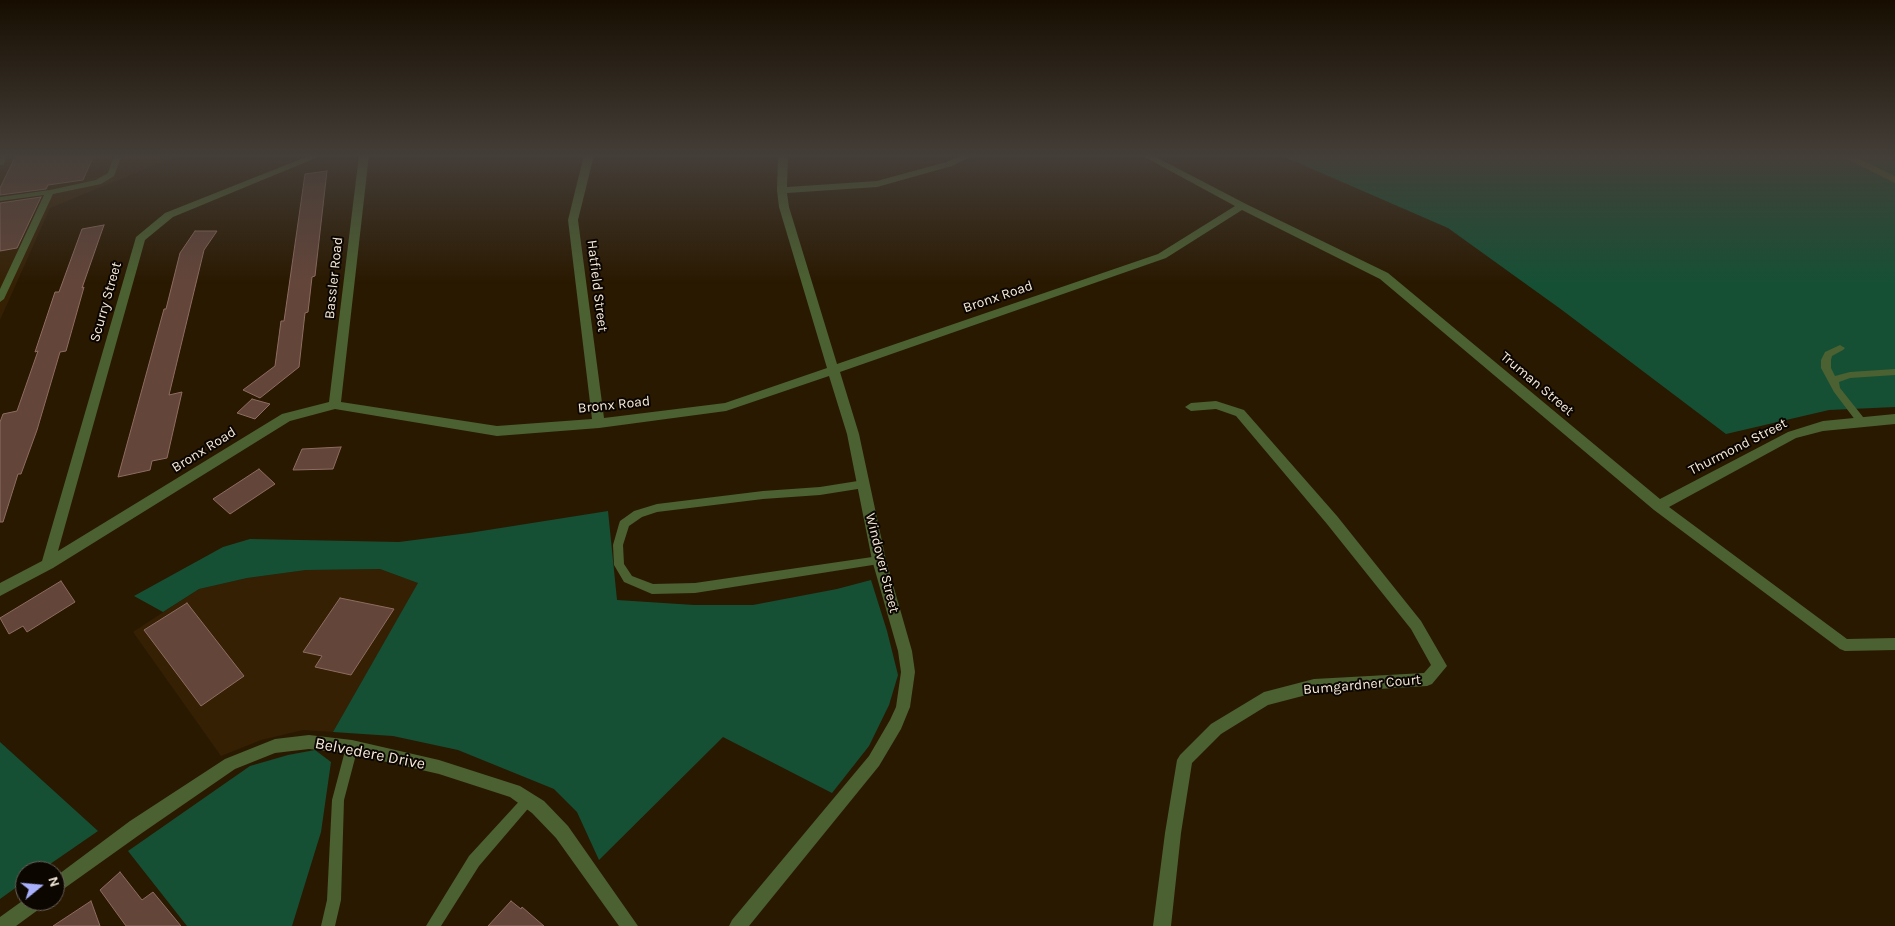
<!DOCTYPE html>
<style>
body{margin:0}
#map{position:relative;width:1895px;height:926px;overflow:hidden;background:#2a1901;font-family:Karla,sans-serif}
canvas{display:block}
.north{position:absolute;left:15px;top:861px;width:50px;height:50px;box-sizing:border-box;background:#0c0601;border:1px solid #6a6158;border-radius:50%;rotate:73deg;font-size:14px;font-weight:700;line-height:20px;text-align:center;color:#f6eadb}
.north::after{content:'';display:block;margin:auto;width:18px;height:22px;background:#a8b0fc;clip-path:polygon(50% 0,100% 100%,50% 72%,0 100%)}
</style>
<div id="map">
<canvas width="1895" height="926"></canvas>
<div class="north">N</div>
</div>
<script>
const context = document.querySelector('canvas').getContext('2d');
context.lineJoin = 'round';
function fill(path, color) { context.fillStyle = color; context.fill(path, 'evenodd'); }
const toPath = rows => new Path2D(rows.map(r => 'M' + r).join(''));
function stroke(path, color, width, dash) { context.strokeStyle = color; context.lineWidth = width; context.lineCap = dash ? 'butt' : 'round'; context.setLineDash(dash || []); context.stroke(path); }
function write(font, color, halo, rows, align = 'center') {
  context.font = font + ' Karla,sans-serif'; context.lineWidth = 4; context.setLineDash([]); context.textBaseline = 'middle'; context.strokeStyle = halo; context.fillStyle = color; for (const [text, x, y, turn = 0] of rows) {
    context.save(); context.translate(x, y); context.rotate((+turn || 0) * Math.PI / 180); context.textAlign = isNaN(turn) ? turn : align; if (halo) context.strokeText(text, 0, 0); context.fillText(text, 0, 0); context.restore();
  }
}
fill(toPath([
 [0,155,180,155,50,208,0,320],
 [380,569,419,583,333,732,303,730,261,740,221,756,133,632,199,589,247,578,306,570]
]), '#352004');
fill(toPath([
 [1280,155,1895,155,1895,407,1829,410,1726,434,1562,310,1448,228],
 [608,511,617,600,694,605,753,605,837,589,871,580,887,631,898,675,889,705,869,746,832,793,723,737,599,860,577,812,554,789,458,750,393,736,333,732,418,583,380,569,306,570,247,578,199,589,163,612,134,596,223,547,250,539,399,542,469,533],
 [0,742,98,831,40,871,25,871,25,881,0,899],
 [315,750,331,762,321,832,292,926,187,926,128,851,250,766,288,755]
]), '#155035');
const building = toPath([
 [16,155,94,155,83,180,48,185,46,189,0,195,0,188,16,155],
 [327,171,315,276,312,277,308,312,305,313,299,367,260,398,243,390,275,366,281,321,284,321,305,174,327,171],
 [41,197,17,248,0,251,0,203,41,197],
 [104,225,82,288,84,287,66,351,60,352,37,430,21,474,18,474,3,522,0,522,0,422,3,414,17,411,38,351,35,352,55,292,59,292,82,229,104,225],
 [195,231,217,231,204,250,169,395,182,392,167,458,152,461,150,470,118,477,164,309,166,309,180,253,195,231],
 [252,399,270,404,255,419,237,413,252,399],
 [341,447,333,469,293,470,302,449,341,447],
 [259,469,275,484,230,514,213,499,259,469],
 [61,581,75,602,27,632,23,626,9,634,0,618,61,581],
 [340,598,394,609,351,675,315,667,322,656,303,652,340,598],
 [187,603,244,676,201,706,144,630,187,603],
 [120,872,142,900,153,892,181,926,126,926,100,890,120,872],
 [91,901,100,926,53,926,91,901],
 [511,901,521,909,522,907,544,926,488,926,511,901]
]);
fill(building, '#64453a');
stroke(building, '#8e6c61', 1);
fill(toPath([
 [0,155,8,155,3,165,0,165,0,155],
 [114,155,122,155,114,176,101,184,53,194,4,299,0,302,0,289,44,195,0,201,0,197,50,190,96,180,108,173,114,155],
 [1840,345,1845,348,1843,350,1832,356,1831,360,1831,368,1835,376,1850,372,1895,369,1895,375,1850,378,1839,382,1840,388,1867,422,1862,426,1859,425,1834,392,1821,368,1821,360,1825,352,1840,345],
 [864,480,868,481,869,484,868,487,864,488,820,495,763,499,657,512,642,517,629,526,623,545,624,564,632,576,653,584,695,583,879,556,883,557,884,560,883,563,879,564,695,593,652,594,624,582,614,565,613,545,619,524,620,521,634,511,657,504,763,491,820,487,864,480],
 [352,741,356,743,358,747,344,800,341,900,335,926,321,926,327,900,332,800,346,747,348,743,352,741],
 [528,794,532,796,534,800,532,804,479,866,441,926,426,926,469,856,524,796,528,794]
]), '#4b6131');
fill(toPath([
 [311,155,323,155,173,217,145,240,58,551,282,414,329,402,359,155,369,155,341,402,497,426,592,419,568,220,584,155,594,155,578,220,604,418,725,403,827,368,779,207,777,190,778,155,788,155,787,187,877,181,946,162,963,155,975,155,952,166,877,187,787,193,789,207,837,364,1158,254,1235,206,1141,155,1152,155,1246,204,1388,273,1660,499,1788,432,1823,421,1895,414,1895,424,1823,431,1796,438,1669,507,1847,639,1895,638,1895,650,1845,651,1840,649,1654,510,1380,279,1242,210,1166,258,840,372,859,434,886,560,912,651,915,672,910,707,901,729,879,766,749,926,729,926,732,920,869,756,890,720,896,707,901,672,898,651,872,560,847,434,829,376,726,411,599,428,497,436,335,409,290,421,53,568,0,596,0,583,42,561,136,237,165,213,311,155],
 [1839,155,1851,155,1895,176,1895,183,1839,155],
 [1216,401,1244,410,1337,516,1421,621,1447,666,1432,684,1427,686,1314,693,1268,705,1221,734,1192,763,1181,833,1171,926,1153,926,1165,833,1177,760,1180,755,1211,724,1264,692,1314,679,1424,673,1431,665,1411,629,1327,524,1236,416,1216,409,1191,411,1185,407,1191,403,1216,401],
 [309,735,352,740,439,760,520,786,544,801,568,826,638,926,619,926,556,838,532,813,510,797,439,774,352,754,309,749,275,753,235,769,142,833,55,895,55,877,130,821,225,759,275,739,309,735],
 [25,899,25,901,44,901,42,907,16,926,0,926,0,917,25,899]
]), '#4b6131');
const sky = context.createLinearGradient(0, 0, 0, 284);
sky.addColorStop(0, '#170e01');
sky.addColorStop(0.55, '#443e38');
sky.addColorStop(1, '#443e3800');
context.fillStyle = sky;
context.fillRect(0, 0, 1895, 284);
write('14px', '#f6eadb', '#0c0601', [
 ["Bassler Road",334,278,-84],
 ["Hatfield Street",597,286,83],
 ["Bronx Road",998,297,-19],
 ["Scurry Street",106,302,-74],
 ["Truman Street",1537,384,40],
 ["Bronx Road",614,405,-6],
 ["Thurmond Street",1738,447,-27],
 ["Bronx Road",204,450,-32],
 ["Windover Street",882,563,76],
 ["Bumgardner Court",1362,685,-5]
]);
write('16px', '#f6eadb', '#0c0601', [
 ["Belvedere Drive",370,754,11]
]);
</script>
